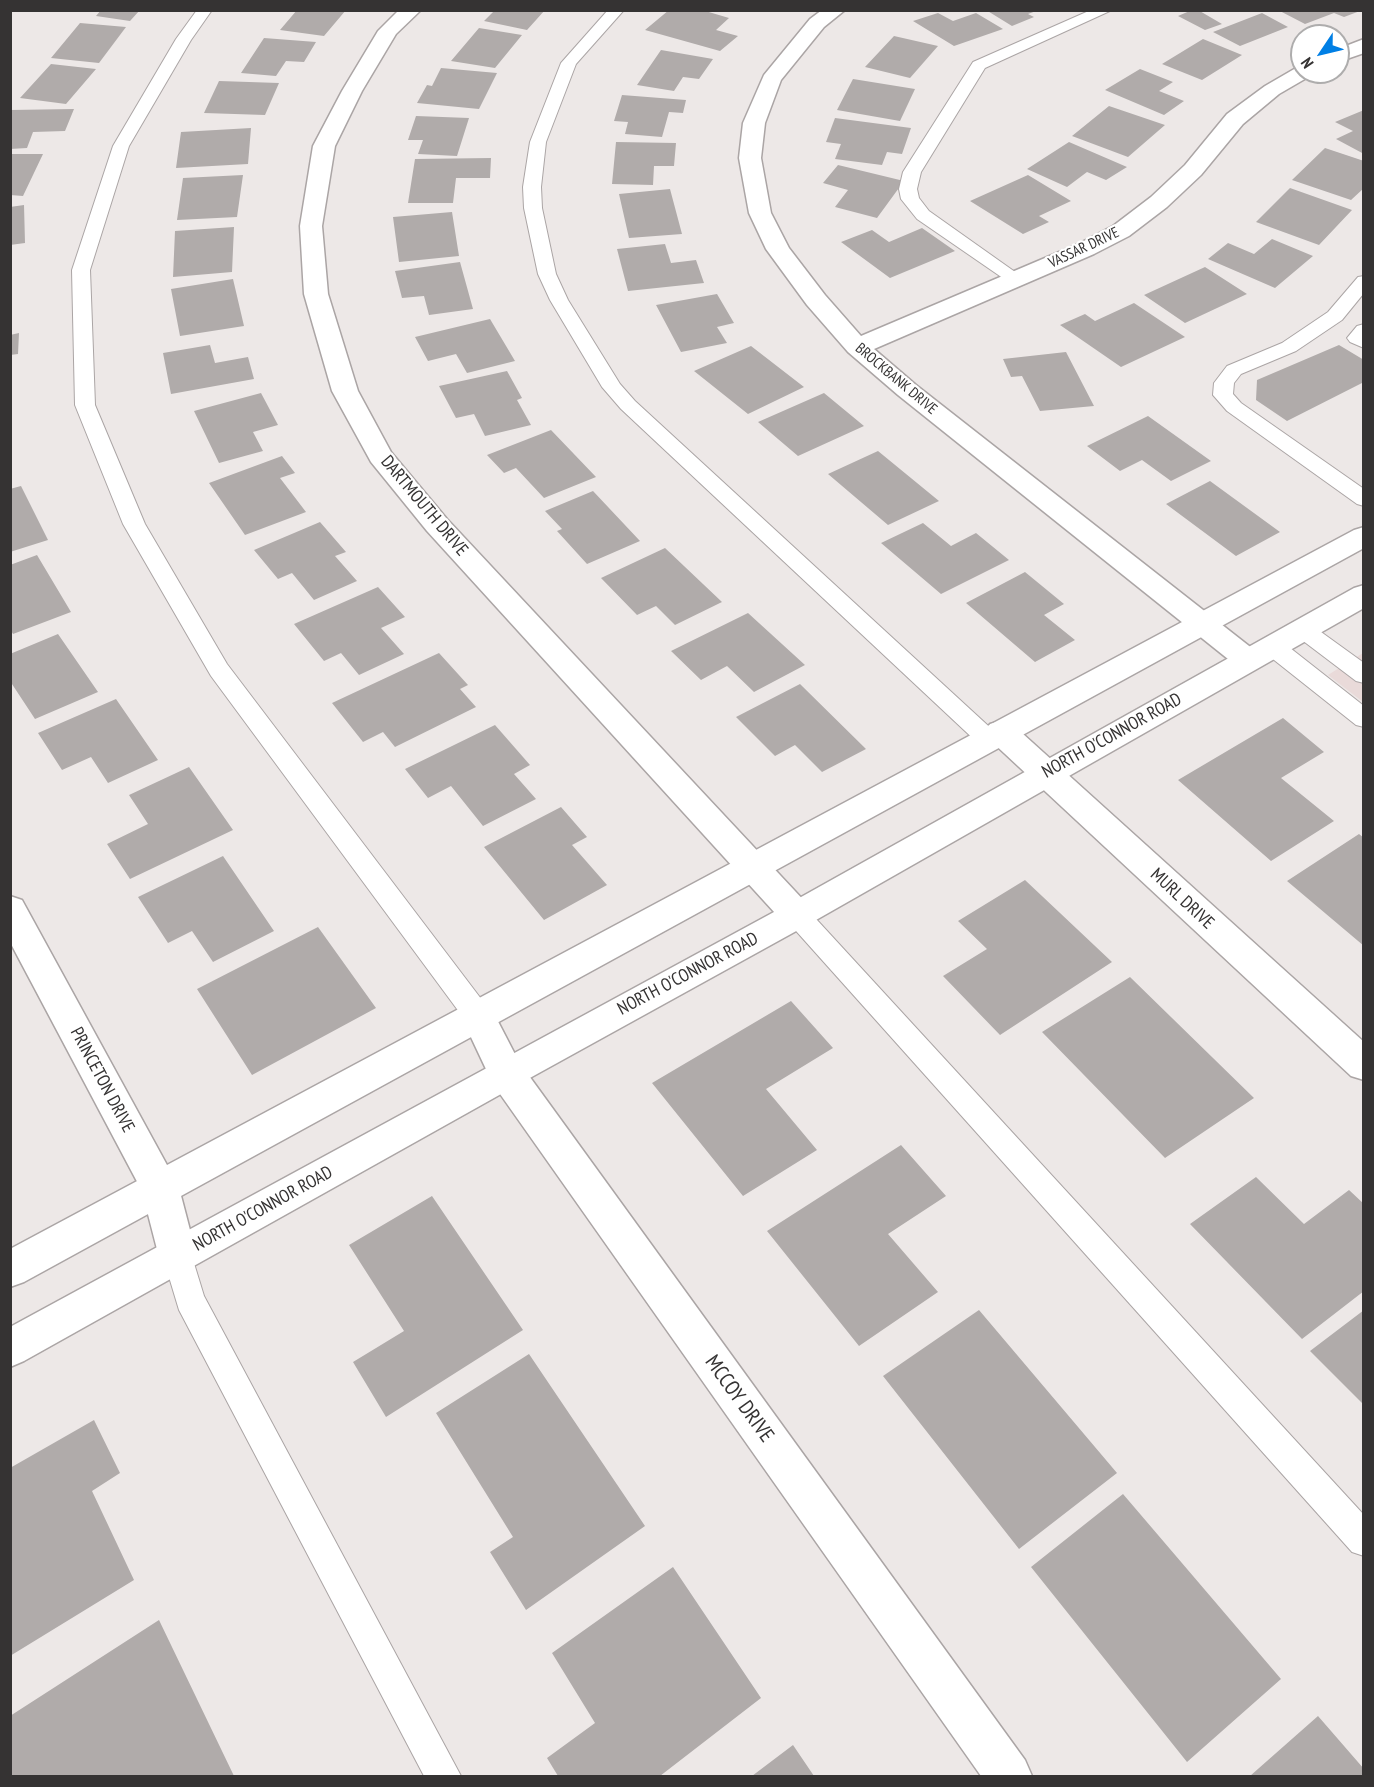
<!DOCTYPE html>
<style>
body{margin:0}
#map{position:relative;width:1374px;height:1787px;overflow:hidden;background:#ede8e7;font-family:"PT Sans Narrow",sans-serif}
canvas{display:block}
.frame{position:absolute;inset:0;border:12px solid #353333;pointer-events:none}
.north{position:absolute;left:1290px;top:24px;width:60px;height:60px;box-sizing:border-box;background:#fff;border:2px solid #aeadad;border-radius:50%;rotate:235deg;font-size:16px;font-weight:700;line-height:24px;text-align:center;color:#353333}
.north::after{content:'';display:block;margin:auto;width:21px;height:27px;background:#007fe5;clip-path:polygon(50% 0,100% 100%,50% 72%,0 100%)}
</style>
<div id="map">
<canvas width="1374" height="1787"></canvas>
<div class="frame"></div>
<div class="north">N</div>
</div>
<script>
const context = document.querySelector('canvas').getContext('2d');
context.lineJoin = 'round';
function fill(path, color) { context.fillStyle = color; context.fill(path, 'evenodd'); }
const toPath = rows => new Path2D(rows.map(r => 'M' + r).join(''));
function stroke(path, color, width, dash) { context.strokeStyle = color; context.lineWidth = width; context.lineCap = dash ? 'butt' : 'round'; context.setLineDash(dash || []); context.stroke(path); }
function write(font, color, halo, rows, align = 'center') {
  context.font = font + ' "PT Sans Narrow",sans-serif'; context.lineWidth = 4.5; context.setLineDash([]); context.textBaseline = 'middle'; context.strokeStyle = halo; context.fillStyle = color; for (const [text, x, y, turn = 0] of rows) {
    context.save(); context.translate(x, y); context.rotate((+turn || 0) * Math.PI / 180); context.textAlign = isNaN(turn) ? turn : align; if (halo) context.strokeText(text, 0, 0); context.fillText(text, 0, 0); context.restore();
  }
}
fill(toPath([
 [1363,653,1363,702,1328,675]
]), '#e9dad9');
fill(toPath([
 [101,10,140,10,130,21,96,16],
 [297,10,346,10,324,36,280,30],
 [495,10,545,10,527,30,484,21],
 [669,10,702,10,729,18,716,30,738,36,720,51,645,30],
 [986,10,1036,10,1036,11,1028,14,1034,17,1012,26],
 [1192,10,1198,10,1222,24,1205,30,1178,16],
 [1278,10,1360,10,1360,11,1344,17,1334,13,1305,24],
 [938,13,953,21,976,13,1003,29,954,46,913,21],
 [1262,13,1288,27,1240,46,1213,32],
 [80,23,126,27,99,63,51,58],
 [479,28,522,35,495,68,451,61],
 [894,36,938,46,910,78,865,67],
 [264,38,316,42,304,62,286,61,276,76,241,73],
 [1203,39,1242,55,1202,80,1162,64],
 [661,50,713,59,699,79,683,77,674,91,637,85],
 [51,64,96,69,66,104,20,98],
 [441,68,497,73,479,109,417,103,427,85,432,86],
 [1140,69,1173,82,1159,91,1184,101,1164,115,1105,90],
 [853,79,915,89,900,121,837,110],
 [219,81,279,83,265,115,204,113],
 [622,95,686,100,683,113,669,112,662,137,625,134,628,122,614,121],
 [1109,106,1165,125,1128,157,1072,136],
 [74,109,65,131,33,132,27,148,10,149,10,110],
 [1364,110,1364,154,1336,139,1353,131,1335,122],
 [416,116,469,118,457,156,418,154,423,140,408,140],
 [835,118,911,128,902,154,887,152,882,165,835,159,841,144,826,142],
 [251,128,248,164,176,168,181,132],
 [616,142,676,143,674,166,654,166,653,185,612,184],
 [1069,142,1127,167,1106,180,1087,172,1067,187,1027,169],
 [1325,148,1364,161,1364,188,1351,200,1292,180],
 [10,154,43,154,23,196,10,195],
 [491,158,490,178,456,178,453,203,408,203,415,159],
 [838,165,904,181,877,218,835,207,848,190,823,183],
 [243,175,237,217,177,220,183,178],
 [1028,175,1071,201,1039,216,1049,222,1023,234,970,201],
 [1290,188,1352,210,1319,245,1256,222],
 [670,189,682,234,629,238,619,194],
 [24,205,25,243,10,245,10,207],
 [452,212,459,256,399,262,393,217],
 [234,227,232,272,173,277,175,231],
 [922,228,955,251,890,278,841,242,872,230,889,242],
 [1272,239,1313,256,1275,288,1208,259,1228,243,1254,254],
 [665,244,671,263,696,260,704,283,628,291,617,249],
 [460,262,473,309,429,315,424,296,402,298,395,271],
 [1205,267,1247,294,1185,323,1144,295],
 [233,279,244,326,180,336,171,289],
 [717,294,734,323,717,327,727,343,681,352,656,305],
 [1134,303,1185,337,1121,367,1060,325,1085,314,1095,321],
 [490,319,515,361,467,373,456,354,428,361,415,337],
 [19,333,18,354,10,355,10,335],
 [210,345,215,363,248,357,254,379,171,394,163,353],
 [1339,345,1364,360,1364,382,1287,421,1256,400,1257,380],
 [751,346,804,387,748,414,694,371],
 [1066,352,1094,406,1040,411,1022,376,1011,377,1003,359],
 [507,371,522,398,517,400,531,425,485,436,474,414,456,418,439,386],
 [261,393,278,425,253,432,263,451,219,463,194,411],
 [824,393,864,426,798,456,758,422],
 [1148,416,1211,461,1171,481,1142,460,1120,471,1087,446],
 [551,430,596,477,544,498,516,468,504,473,487,455],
 [878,451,939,501,888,525,828,474],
 [282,456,295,473,280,478,306,512,245,535,209,483],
 [1210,481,1280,532,1236,556,1166,504],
 [21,486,48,540,10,552,10,489],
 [593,491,640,541,587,564,557,531,562,529,545,511],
 [320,522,346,552,335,556,357,581,314,600,292,573,278,579,254,550],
 [923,523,951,546,976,533,1009,560,941,594,881,543],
 [665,548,722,602,675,625,656,606,637,615,601,578],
 [37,555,71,612,13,634,10,629,10,565],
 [1025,572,1064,604,1044,615,1075,640,1035,662,966,603],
 [378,587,405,617,381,628,404,654,359,675,341,653,324,661,294,624],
 [748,613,805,665,754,692,727,666,701,680,671,651],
 [58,634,98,692,35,719,10,681,10,654],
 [439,653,468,685,460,689,476,707,395,747,383,732,363,742,332,703],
 [800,684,866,749,822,772,795,745,775,756,736,717],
 [116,699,158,760,108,783,91,757,62,770,38,733],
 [1283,718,1324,752,1281,778,1334,821,1271,861,1178,780],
 [495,725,530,765,514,774,536,799,483,826,451,786,428,798,405,769],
 [189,767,233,830,130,879,107,844,148,824,129,795],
 [561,807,587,837,572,845,607,885,544,920,484,847],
 [1359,834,1364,838,1364,946,1287,881],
 [223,856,274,931,213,962,192,931,168,943,138,897],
 [1025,880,1112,962,1000,1035,943,976,987,949,958,921],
 [318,927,376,1008,252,1075,197,989],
 [1130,977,1254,1098,1165,1158,1042,1032],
 [791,1001,833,1048,766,1089,817,1150,743,1196,652,1083],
 [901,1145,946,1196,888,1234,938,1292,859,1346,767,1231],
 [1256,1177,1304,1224,1349,1190,1364,1204,1364,1291,1302,1339,1190,1224],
 [432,1196,523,1330,386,1417,353,1362,404,1331,349,1245],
 [979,1310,1117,1473,1019,1549,883,1376],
 [1364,1310,1364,1405,1310,1351],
 [529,1354,645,1526,526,1610,490,1552,513,1537,436,1413],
 [94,1420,120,1473,92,1491,134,1580,10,1656,10,1468],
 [1123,1494,1281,1679,1187,1762,1031,1567],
 [673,1567,761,1698,660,1776,558,1776,547,1758,595,1723,552,1653],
 [159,1620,234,1776,10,1776,10,1716],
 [1318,1716,1364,1769,1364,1776,1250,1776],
 [793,1745,814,1776,752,1776]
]), '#b0abaa');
const service = toPath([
 [197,10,212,10,191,40,129,146,90,270,95,405,145,524,227,664,488,1008,491,1016,488,1024,478,1027,468,1024,211,676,123,524,75,405,72,270,113,146,176,39,197,10],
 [608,10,624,10,576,64,546,142,541,187,542,208,556,274,568,300,620,384,635,401,996,733,1000,739,996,745,988,748,980,745,621,409,602,387,550,300,538,274,524,208,523,187,530,142,561,63,608,10],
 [1091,10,1112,10,985,68,921,172,917,189,919,198,929,211,1025,279,1022,283,1016,285,1010,283,917,219,901,199,899,189,903,172,973,62,1091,10],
 [1364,276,1364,293,1342,320,1296,351,1241,374,1234,383,1233,394,1241,403,1364,489,1364,506,1357,504,1227,411,1213,395,1214,383,1227,366,1282,343,1328,312,1358,277,1364,276],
 [1364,324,1364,348,1350,342,1347,338,1357,326,1364,324],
 [1302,621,1310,624,1364,663,1364,683,1356,681,1294,634,1291,629,1294,624,1302,621],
 [1272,638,1280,640,1364,706,1364,727,1356,725,1264,652,1261,646,1264,640,1272,638],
 [797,905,806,908,1364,1515,1364,1556,1352,1552,788,922,784,915,788,908,797,905],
 [178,1243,189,1247,204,1296,461,1776,424,1776,179,1310,163,1257,167,1247,178,1243]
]);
const minor = toPath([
 [399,10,421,10,396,34,362,91,335,146,322,226,328,294,358,391,391,452,447,519,809,906,814,915,809,924,797,928,785,924,427,531,371,462,332,391,304,294,300,226,313,146,342,91,378,31,399,10],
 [822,10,845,10,824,27,781,80,765,123,761,158,771,213,789,248,825,295,861,336,1078,244,1113,226,1151,197,1185,165,1227,114,1265,86,1296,68,1302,66,1302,72,1313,72,1310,76,1279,94,1243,124,1201,175,1167,207,1129,236,1094,254,874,349,916,385,1258,653,1263,660,1258,667,1248,670,1238,667,898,395,848,352,807,305,766,249,749,213,739,158,743,123,764,75,810,19,822,10],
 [1364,39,1364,53,1338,62,1338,49,1364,39],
 [1001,721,1012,724,1364,1042,1364,1080,1351,1076,990,740,986,732,990,724,1001,721],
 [10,896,22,900,173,1176,179,1188,197,1257,192,1269,178,1275,164,1269,159,1257,142,1191,10,942,10,896],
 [478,1002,490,1006,519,1062,1025,1760,1032,1776,981,1776,493,1084,461,1016,466,1006,478,1002]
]);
const secondary = toPath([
 [1364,527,1364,548,24,1282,10,1287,10,1249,1354,530,1364,527],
 [1364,585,1364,608,809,924,519,1084,24,1361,10,1367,10,1327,785,906,1354,588,1364,585]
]);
stroke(service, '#aba5a5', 2);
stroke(minor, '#aba5a5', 3);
stroke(secondary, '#aba5a5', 3);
fill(service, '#fff');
fill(minor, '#fff');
fill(secondary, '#fff');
write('15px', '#353333', '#fff', [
 ["VASSAR DRIVE",1084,248,-25],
 ["BROCKBANK DRIVE",896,379,40]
]);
write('18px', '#353333', '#fff', [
 ["DARTMOUTH DRIVE",424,506,50],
 ["NORTH O'CONNOR ROAD",1112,736,-29],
 ["MURL DRIVE",1182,899,43],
 ["NORTH O'CONNOR ROAD",688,974,-28],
 ["PRINCETON DRIVE",102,1080,62],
 ["NORTH O'CONNOR ROAD",263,1209,-29]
]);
write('21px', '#353333', '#fff', [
 ["MCCOY DRIVE",739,1399,54]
]);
</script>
